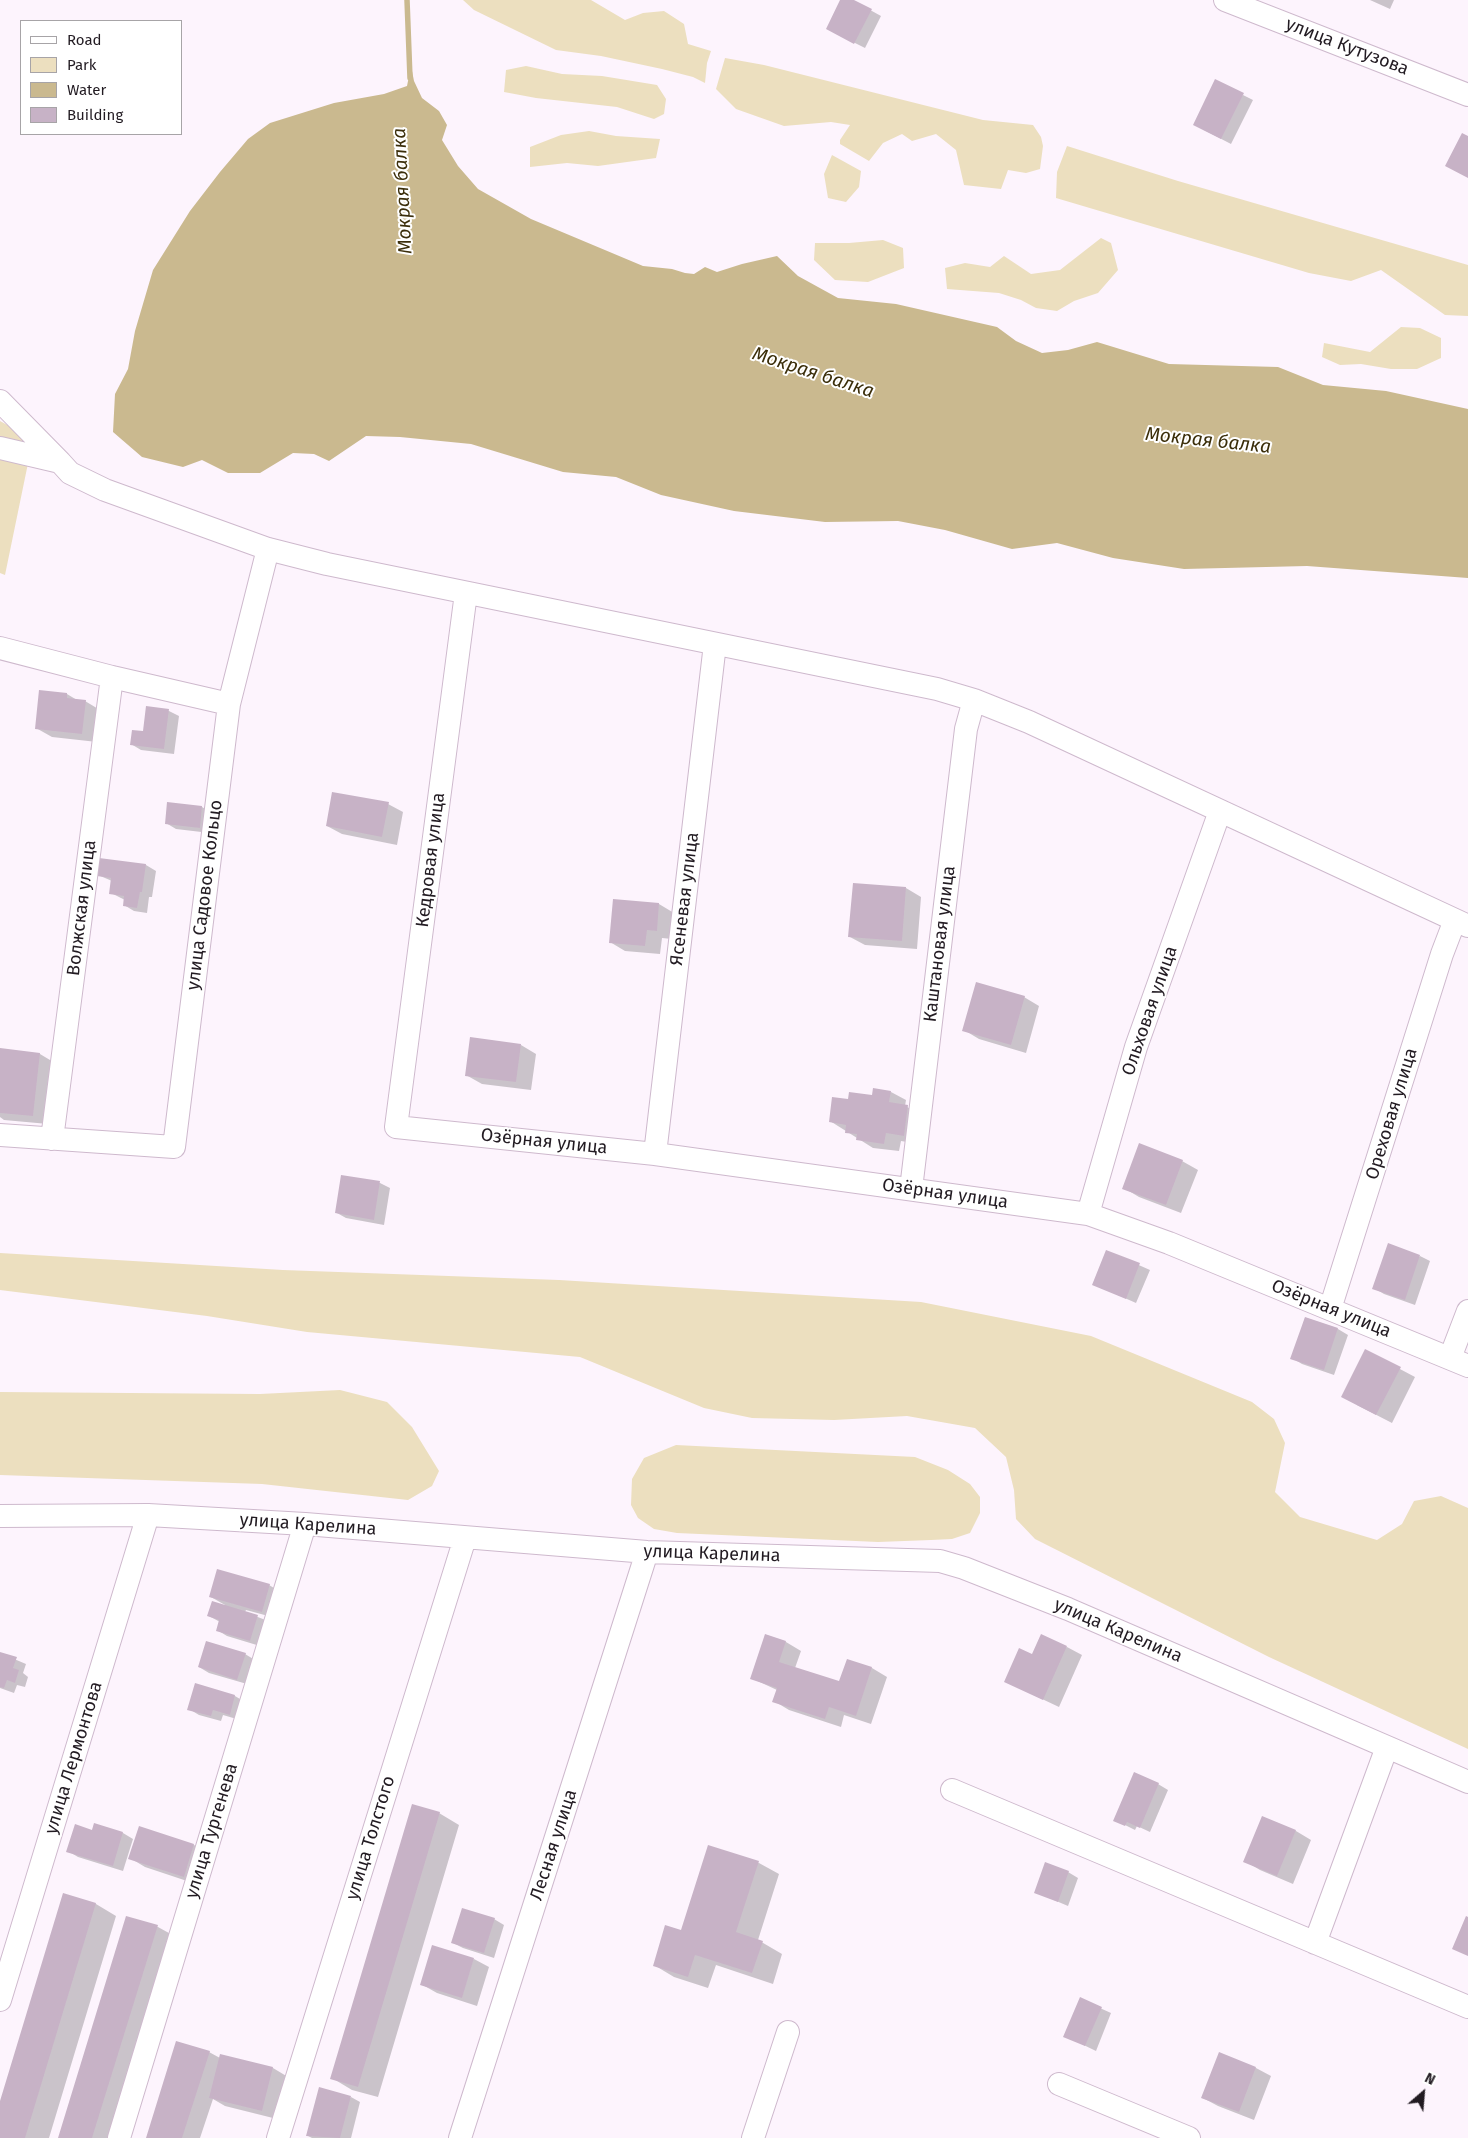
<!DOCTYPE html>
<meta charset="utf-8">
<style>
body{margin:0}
#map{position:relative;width:1468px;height:2138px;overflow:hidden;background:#fdf4fd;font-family:"Fira Sans",sans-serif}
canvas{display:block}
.legend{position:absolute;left:20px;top:20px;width:162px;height:115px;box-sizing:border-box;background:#fff;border:1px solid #a7a4a7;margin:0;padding:6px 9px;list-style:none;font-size:15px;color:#221b22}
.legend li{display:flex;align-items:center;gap:10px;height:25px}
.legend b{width:25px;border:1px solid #a7a4a7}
.north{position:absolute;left:1398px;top:2068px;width:50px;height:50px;-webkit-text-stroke:4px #fff;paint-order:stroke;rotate:27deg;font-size:14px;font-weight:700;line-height:20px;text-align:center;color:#221b22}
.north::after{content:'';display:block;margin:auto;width:18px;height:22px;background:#221b22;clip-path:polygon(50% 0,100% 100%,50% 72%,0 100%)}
</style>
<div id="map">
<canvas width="1468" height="2138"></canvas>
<ul class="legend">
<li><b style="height:6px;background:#fff"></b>Road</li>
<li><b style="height:14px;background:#ecdfbf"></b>Park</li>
<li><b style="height:14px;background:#cab98f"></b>Water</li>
<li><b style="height:14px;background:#c7b2c6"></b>Building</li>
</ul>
<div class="north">N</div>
</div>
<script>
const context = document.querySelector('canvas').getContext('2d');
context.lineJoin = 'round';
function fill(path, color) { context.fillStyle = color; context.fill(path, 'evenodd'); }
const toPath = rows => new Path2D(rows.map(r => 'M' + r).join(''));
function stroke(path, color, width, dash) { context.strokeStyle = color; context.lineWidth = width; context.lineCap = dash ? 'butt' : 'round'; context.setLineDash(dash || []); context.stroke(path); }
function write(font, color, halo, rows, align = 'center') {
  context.font = font + ' "Fira Sans",sans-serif'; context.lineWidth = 4; context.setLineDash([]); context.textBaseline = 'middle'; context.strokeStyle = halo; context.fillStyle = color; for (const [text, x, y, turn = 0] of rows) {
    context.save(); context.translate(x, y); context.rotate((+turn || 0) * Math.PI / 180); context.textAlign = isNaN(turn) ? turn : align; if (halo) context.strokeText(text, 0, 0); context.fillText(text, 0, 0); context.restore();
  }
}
fill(toPath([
 [463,0,591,0,625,20,643,13,664,11,684,24,688,44,711,51,707,63,705,83,693,77,662,69,601,56,556,50,474,10],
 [725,58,764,65,983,120,1033,125,1041,137,1043,146,1040,169,1026,173,1008,170,1001,189,964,185,956,150,936,134,912,141,902,134,883,143,869,161,840,144,840,140,850,125,831,122,784,126,736,109,716,89],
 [526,66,562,74,602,76,657,85,666,99,664,114,654,119,617,107,536,98,504,92,506,70],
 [589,131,616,136,660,139,656,158,598,166,567,163,530,167,530,147,561,135],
 [1067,146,1178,181,1468,265,1468,316,1445,315,1381,270,1351,281,1309,273,1056,198,1057,172],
 [832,155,861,171,859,187,846,202,828,198,824,174],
 [1101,238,1111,243,1118,270,1098,293,1074,301,1057,311,1036,308,1021,300,999,293,947,289,945,268,965,263,990,267,1004,256,1031,274,1060,270],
 [883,240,903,248,904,268,868,282,835,280,814,260,815,243,849,243],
 [1401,327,1420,328,1441,338,1441,358,1417,369,1391,369,1361,364,1340,365,1322,357,1324,343,1370,352],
 [0,421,33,439,5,575,0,573],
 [0,1253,283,1270,559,1280,921,1302,1091,1336,1252,1402,1274,1419,1285,1443,1275,1492,1300,1517,1377,1540,1402,1524,1414,1501,1441,1496,1468,1508,1468,1749,1269,1657,1035,1539,1016,1519,1014,1490,1006,1457,975,1428,907,1416,834,1420,752,1418,704,1408,580,1357,307,1332,207,1316,0,1290],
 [340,1390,387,1402,412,1427,439,1471,432,1486,408,1500,262,1484,0,1475,0,1392,260,1394],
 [676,1445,915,1457,948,1470,970,1484,980,1497,980,1513,970,1533,952,1539,931,1540,878,1542,677,1533,654,1529,638,1518,631,1505,632,1479,644,1458]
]), '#ecdfbf');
fill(toPath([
 [411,66,414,81,422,98,439,111,447,125,442,140,458,166,478,189,531,219,643,266,672,269,685,273,694,274,705,267,717,272,742,264,777,256,798,276,838,298,896,304,997,327,1016,341,1042,353,1068,350,1097,342,1169,364,1278,367,1323,385,1386,391,1468,409,1468,578,1307,566,1184,569,1113,558,1057,543,1012,549,945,530,898,521,825,522,734,511,661,495,616,477,563,472,471,444,400,437,366,436,329,461,314,454,293,453,260,473,228,473,202,460,183,467,142,457,113,432,115,394,128,369,135,331,153,270,190,211,220,172,248,139,270,123,334,103,384,94,407,86]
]), '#cab98f');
fill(toPath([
 [842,0,852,0,881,16,865,48,837,34],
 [1370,0,1394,0,1390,9],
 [1243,95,1253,100,1231,144,1204,130],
 [67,694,77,700,85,701,100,710,97,742,52,737,36,728],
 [147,708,169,711,179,716,174,754,141,750,131,744,144,733],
 [168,803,202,807,212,813,210,833,176,829,166,823],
 [388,804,403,812,397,845,342,834,327,826],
 [100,859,146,865,156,871,152,897,149,897,147,913,134,911,124,905,125,900,111,893,112,881,98,875],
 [906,888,921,897,917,949,865,945,850,937],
 [614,900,659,904,674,913,672,939,662,938,660,954,625,951,610,942],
 [1024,997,1039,1006,1026,1053,979,1039,964,1030],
 [521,1045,536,1054,531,1090,482,1084,466,1075],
 [0,1050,40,1054,55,1063,48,1124,4,1120,0,1117],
 [891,1092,906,1100,905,1106,923,1115,919,1144,901,1141,899,1151,873,1148,830,1121,849,1101],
 [1182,1161,1198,1170,1181,1213,1139,1197,1124,1188],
 [342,1177,380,1183,390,1188,384,1225,346,1218,337,1213],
 [1107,1251,1150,1270,1136,1303,1093,1284],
 [1420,1256,1430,1261,1415,1305,1384,1294,1374,1288],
 [1305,1318,1338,1329,1348,1335,1334,1375,1302,1364,1292,1358],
 [1366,1351,1415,1377,1392,1423,1357,1405],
 [269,1585,279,1591,272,1617,246,1610,245,1612,268,1621,260,1646,227,1636,217,1630,220,1622,209,1616,225,1605,211,1597],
 [766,1635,786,1642,801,1651,795,1668,840,1683,848,1660,872,1668,887,1677,871,1724,844,1715,841,1727,789,1710,774,1701,777,1690,751,1678],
 [1067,1647,1082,1655,1059,1707,1006,1682,1033,1656],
 [0,1653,26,1664,23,1673,28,1677,25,1687,17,1685,14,1693,0,1688],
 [245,1654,255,1660,247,1684,209,1673,199,1667],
 [196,1685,235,1696,245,1702,240,1720,223,1715,221,1721,199,1715,189,1709],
 [1158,1784,1168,1790,1150,1832,1137,1826,1135,1830,1115,1820],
 [439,1813,459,1825,378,2097,352,2090,332,2078],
 [1263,1818,1296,1831,1311,1840,1293,1884,1260,1870,1245,1861],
 [94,1825,123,1833,133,1839,123,1871,78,1857,68,1851,92,1831],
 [140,1827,194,1845,209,1854,199,1885,145,1867,130,1858],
 [709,1846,759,1863,779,1874,758,1940,782,1954,773,1984,716,1965,708,1988,674,1977,654,1965,682,1932],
 [1068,1872,1078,1878,1068,1906,1035,1892],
 [64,1894,96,1904,116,1916,49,2138,0,2138,0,2106],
 [127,1917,158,1927,178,1938,116,2138,59,2138],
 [494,1919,504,1925,494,1958,463,1948,453,1943],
 [474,1959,489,1967,477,2006,437,1993,421,1984],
 [1080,1999,1111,2013,1096,2051,1065,2036],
 [209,2052,220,2058,273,2068,288,2077,277,2119,225,2106,213,2099,200,2138,147,2138],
 [1219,2054,1256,2068,1271,2076,1254,2120,1218,2106,1203,2098],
 [351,2097,360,2102,351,2138,312,2138,308,2136]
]), '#0003');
stroke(toPath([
 [407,0,410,78]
]), '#cab98f', 5.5);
fill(toPath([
 [840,0,854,0,872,9,854,44,826,29],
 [1215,79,1244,93,1221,139,1193,125],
 [1462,133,1468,136,1468,178,1445,166],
 [39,690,67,693,67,698,86,700,82,734,35,729],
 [146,706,169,709,164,749,130,745,132,730,143,731],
 [332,792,389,802,382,837,326,826],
 [167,802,202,806,200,828,165,824],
 [99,858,146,864,142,892,140,892,137,908,123,906,124,896,109,894,111,878,97,876],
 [853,883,906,887,902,941,848,937],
 [613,899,659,903,657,931,647,930,645,946,609,943],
 [976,982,1025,996,1011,1045,962,1031],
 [470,1037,521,1044,516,1082,465,1076],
 [0,1048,40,1053,33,1116,0,1113],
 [873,1088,891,1091,889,1102,908,1105,904,1136,886,1133,884,1144,856,1140,857,1134,845,1133,846,1125,829,1122,832,1097,848,1099,849,1092,872,1095],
 [1139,1143,1183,1160,1166,1205,1122,1189],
 [341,1175,380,1181,374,1220,335,1213],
 [1388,1243,1420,1255,1405,1300,1372,1289],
 [1106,1250,1140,1263,1126,1299,1092,1285],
 [1305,1317,1338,1328,1324,1370,1290,1359],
 [1365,1349,1401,1367,1376,1415,1341,1397],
 [217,1569,270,1584,262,1612,209,1597],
 [212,1601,258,1615,250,1641,216,1631,219,1620,207,1616],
 [765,1634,786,1641,779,1662,839,1681,847,1659,872,1667,856,1716,829,1707,825,1719,772,1702,777,1688,750,1679],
 [1041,1634,1067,1646,1043,1700,1004,1682,1019,1648,1032,1654],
 [206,1641,246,1653,237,1680,198,1667],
 [0,1652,17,1657,13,1668,19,1670,15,1683,7,1680,4,1688,0,1687],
 [195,1683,235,1695,230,1715,213,1710,211,1716,187,1710],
 [1134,1772,1159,1783,1140,1828,1127,1822,1125,1826,1113,1821],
 [412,1804,440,1812,358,2087,330,2079],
 [1262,1816,1296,1830,1277,1876,1243,1862],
 [94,1823,123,1832,113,1866,66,1852,75,1824,92,1830],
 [139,1826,194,1844,184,1877,128,1859],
 [708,1845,759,1861,736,1932,763,1941,752,1973,695,1955,688,1977,653,1966,665,1925,681,1930],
 [1045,1862,1069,1871,1058,1902,1034,1893],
 [63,1893,96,1903,25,2138,0,2138,0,2101],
 [462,1908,495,1918,484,1953,451,1943],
 [126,1916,158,1925,92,2138,58,2138],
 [1466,1916,1468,1917,1468,1956,1452,1949],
 [432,1945,474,1958,462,1998,420,1985],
 [1080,1997,1102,2007,1085,2046,1063,2037],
 [176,2041,210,2051,182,2138,146,2138],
 [1219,2052,1256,2067,1239,2112,1201,2098],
 [220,2054,273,2067,262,2111,209,2098],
 [319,2087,351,2096,340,2138,306,2136]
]), '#c7b2c6');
const minor = toPath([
 [1225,0,1468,95],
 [0,401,60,462],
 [0,448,60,462,70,473,105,490,268,549,327,564,937,689,974,700,1029,722,1468,926],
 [466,593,396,1127,655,1154,1088,1214,1169,1243,1468,1366],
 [0,648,112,677,229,704],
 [0,1135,174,1147,229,704,268,549],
 [52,1139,112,677],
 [655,1154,715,644],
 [911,1189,966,729,974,700],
 [1088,1214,1136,1047,1220,811],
 [1330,1309,1442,954,1455,920],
 [1450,1358,1468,1311],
 [0,1516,148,1515,305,1524,647,1552,940,1561,964,1568,1068,1609,1468,1782],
 [952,1790,1468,2007],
 [1315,1943,1387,1747],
 [0,2000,148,1515],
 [1059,2084,1189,2138],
 [119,2138,305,1524],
 [278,2138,465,1538],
 [460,2138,647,1552],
 [753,2138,788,2032]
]);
stroke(minor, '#ceb9cd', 24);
stroke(minor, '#fff', 22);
write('18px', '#221b22', '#fff', [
 ["улица Кутузова",1347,47,21],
 ["Кедровая улица",431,860,-83],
 ["улица Садовое Кольцо",205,895,-83],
 ["Ясеневая улица",685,899,-83],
 ["Волжская улица",82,908,-83],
 ["Каштановая улица",940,944,-83],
 ["Ольховая улица",1150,1011,-71],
 ["Ореховая улица",1392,1114,-73],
 ["Озёрная улица",544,1142,6],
 ["Озёрная улица",945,1194,8],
 ["Озёрная улица",1331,1309,22],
 ["улица Карелина",308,1525,4],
 ["улица Карелина",712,1554,2],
 ["улица Карелина",1118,1631,23],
 ["улица Лермонтова",74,1758,-73],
 ["улица Тургенева",212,1831,-73],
 ["улица Толстого",371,1838,-73],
 ["Лесная улица",554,1845,-72]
]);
write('italic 19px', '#3b2e0a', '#fff', [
 ["Мокрая балка",403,191,-93],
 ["Мокрая балка",813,373,18],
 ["Мокрая балка",1208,441,6]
]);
</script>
